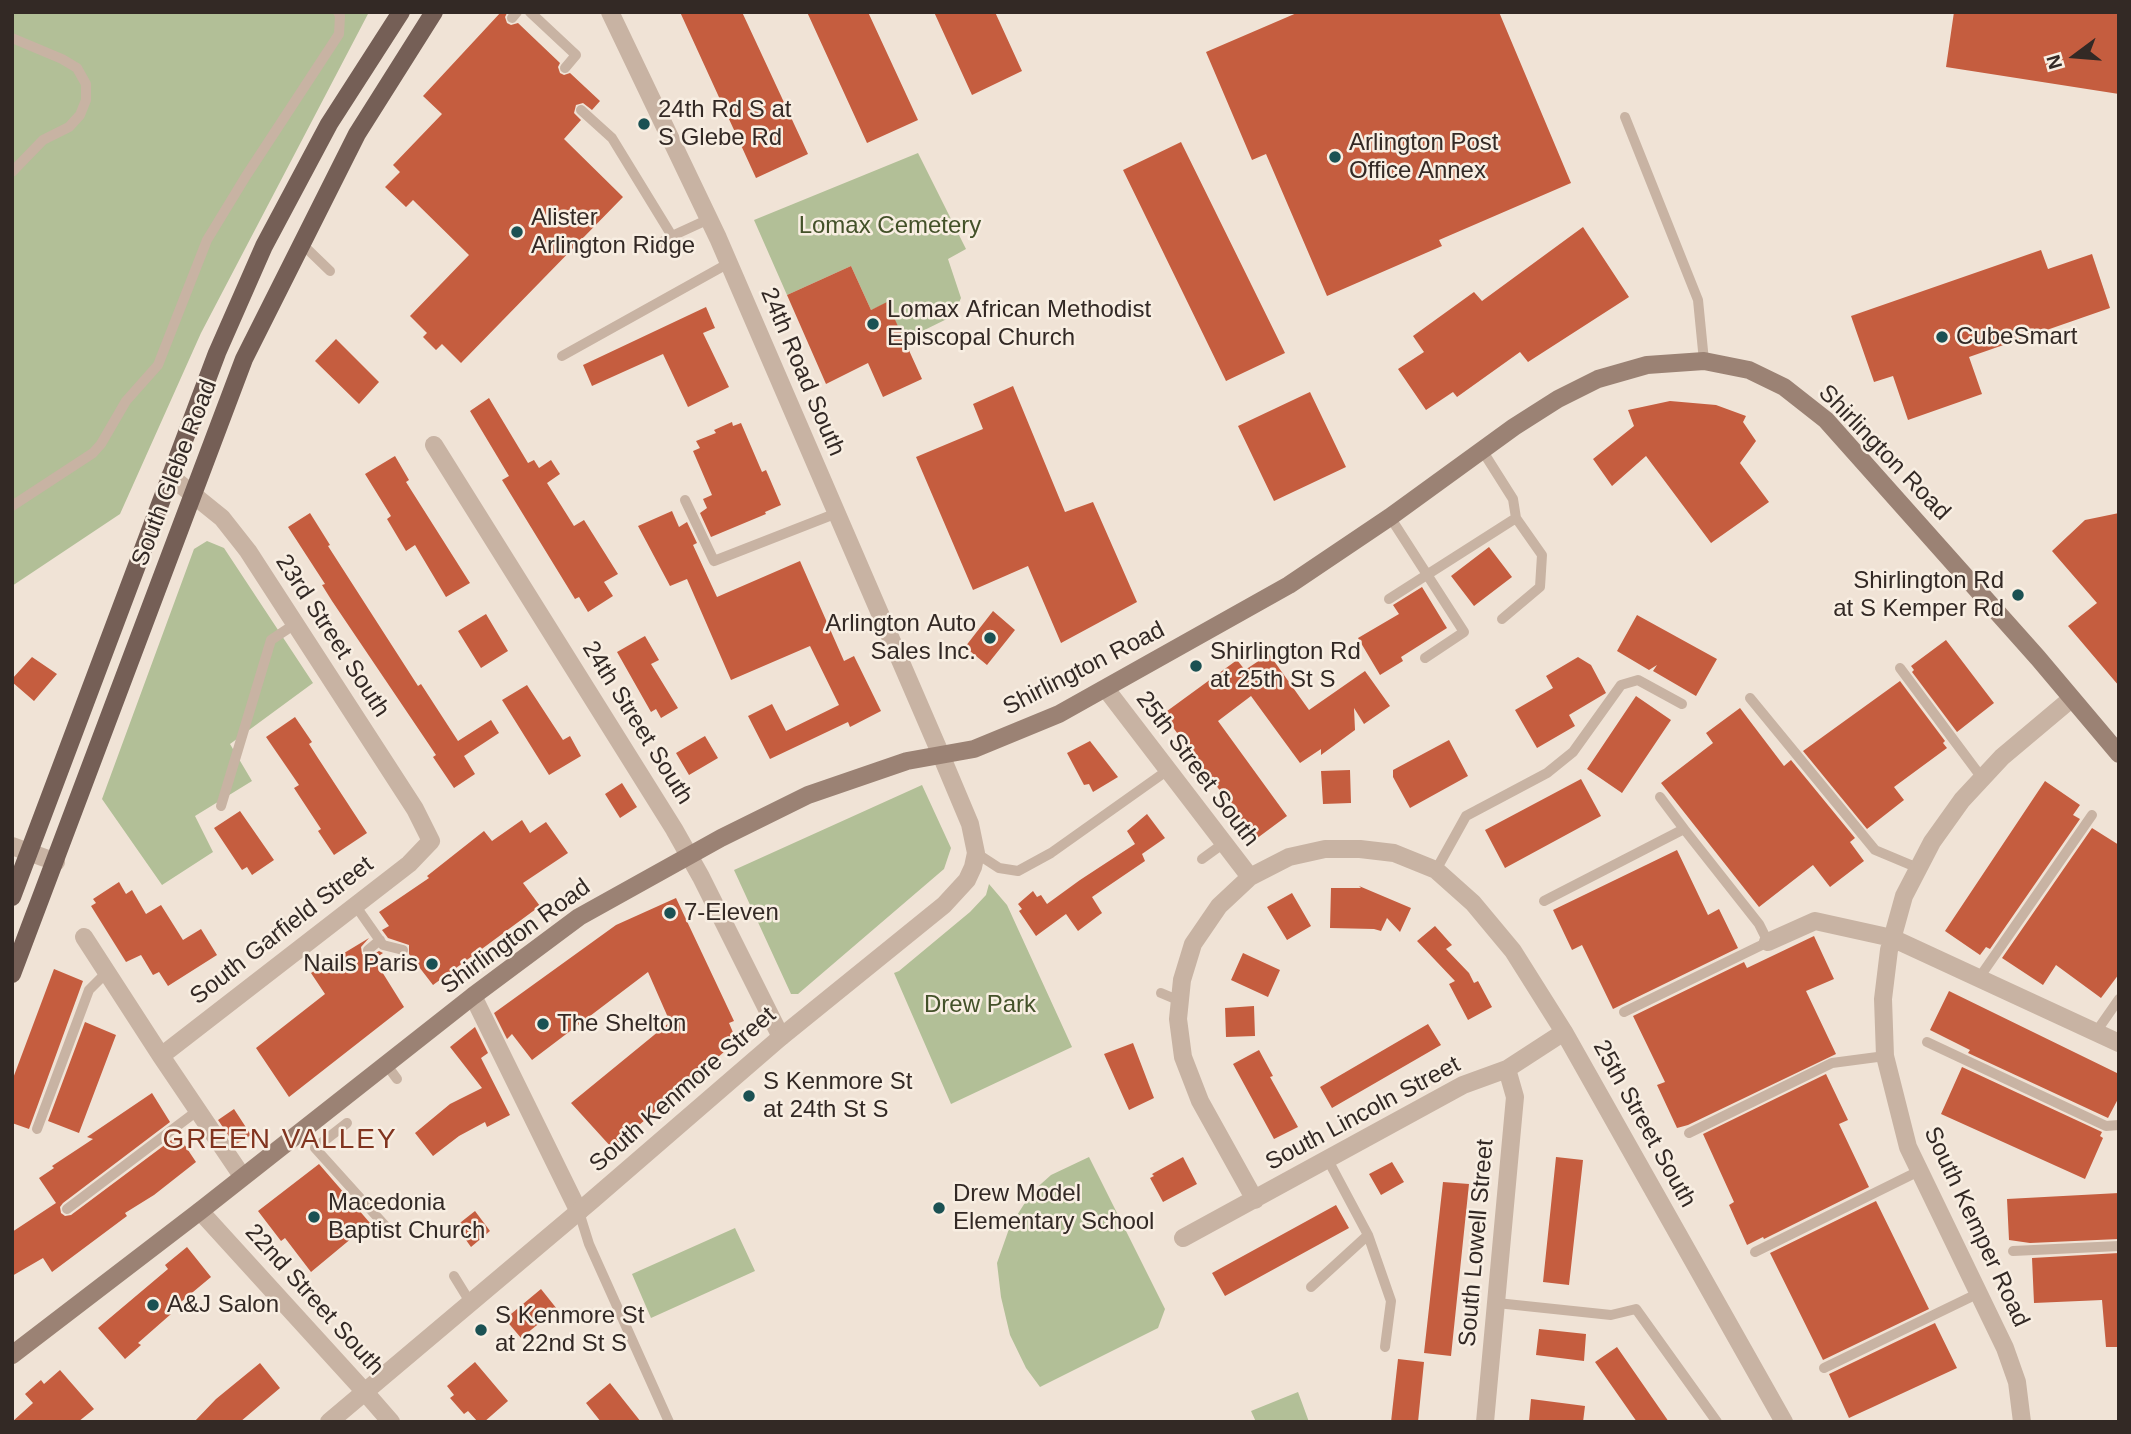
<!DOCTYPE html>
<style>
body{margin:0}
#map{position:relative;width:2131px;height:1434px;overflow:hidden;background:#f0e3d6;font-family:Arial,sans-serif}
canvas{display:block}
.frame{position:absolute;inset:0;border:14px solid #332925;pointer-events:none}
.north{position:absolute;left:2040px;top:21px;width:70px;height:70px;-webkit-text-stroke:5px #f8eee2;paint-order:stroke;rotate:254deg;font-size:19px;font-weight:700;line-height:28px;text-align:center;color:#332925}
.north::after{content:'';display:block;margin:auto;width:24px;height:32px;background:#332925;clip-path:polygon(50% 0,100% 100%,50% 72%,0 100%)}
</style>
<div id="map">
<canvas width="2131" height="1434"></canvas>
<div class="frame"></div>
<div class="north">N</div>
</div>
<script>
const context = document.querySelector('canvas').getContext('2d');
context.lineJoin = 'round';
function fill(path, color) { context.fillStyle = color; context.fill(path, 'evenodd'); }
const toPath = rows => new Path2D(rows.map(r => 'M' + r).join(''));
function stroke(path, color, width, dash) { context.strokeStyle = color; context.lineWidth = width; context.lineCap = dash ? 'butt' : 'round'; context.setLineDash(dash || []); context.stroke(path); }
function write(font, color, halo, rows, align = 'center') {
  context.font = font + ' Arial,sans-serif'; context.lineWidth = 5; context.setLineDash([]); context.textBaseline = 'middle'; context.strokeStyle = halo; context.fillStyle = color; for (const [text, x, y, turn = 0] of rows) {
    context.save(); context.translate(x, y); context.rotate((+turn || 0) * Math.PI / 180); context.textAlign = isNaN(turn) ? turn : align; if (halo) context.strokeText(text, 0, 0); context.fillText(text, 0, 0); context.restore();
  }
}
fill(toPath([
 [12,12,369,12,201,333,120,514,12,586],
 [918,153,966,249,948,259,961,298,953,316,904,340,887,303,871,310,851,266,787,295,754,220],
 [207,541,224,548,313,683,230,744,252,781,195,816,213,852,162,885,102,799,194,549],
 [922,785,951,848,944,869,798,994,791,994,734,870],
 [989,884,1007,905,1072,1047,951,1104,894,973,899,971,970,912,986,895],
 [1089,1157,1165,1309,1158,1328,1040,1387,1026,1368,1010,1335,1001,1297,997,1263,1010,1226,1032,1192,1051,1175],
 [735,1228,755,1271,651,1318,632,1274],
 [1298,1392,1309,1422,1256,1422,1251,1411]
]), '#b2bf97');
fill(toPath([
 [501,12,507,13,505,17,507,23,511,25,518,23,560,63,558,67,560,73,564,75,570,73,600,101,592,110,583,103,576,105,574,113,581,120,564,139,623,197,461,363,442,344,436,350,423,337,427,333,410,316,469,255,413,200,406,207,385,187,400,172,393,165,442,114,423,96],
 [680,12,742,12,808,154,756,178],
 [807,12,868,12,918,120,867,143],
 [934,12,995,12,1022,71,972,95],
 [1299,12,1499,12,1571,183,1439,240,1442,246,1327,296,1266,154,1252,160,1206,52],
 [1954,12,2119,12,2119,94,1946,67],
 [1181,142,1285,353,1226,381,1123,170],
 [1583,227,1629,297,1528,362,1520,352,1457,397,1453,392,1426,410,1398,369,1424,352,1413,336,1474,292,1482,301],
 [2041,250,2048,269,2092,254,2110,308,1969,357,1982,394,1908,420,1893,376,1874,382,1851,316],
 [851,266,871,310,887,302,922,379,883,397,868,363,826,384,787,295],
 [706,307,715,328,703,333,729,387,688,407,663,354,592,386,583,365],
 [336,339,379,382,359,404,315,361],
 [1013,386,1065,512,1093,502,1137,602,1061,643,1028,566,973,590,916,457,983,429,973,404],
 [1310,392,1346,467,1274,501,1238,426],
 [489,398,528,463,534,460,539,468,551,460,560,474,547,483,574,526,584,520,618,574,604,582,613,596,588,612,579,597,575,599,502,480,509,476,470,411],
 [1670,401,1716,405,1746,416,1743,422,1756,441,1740,463,1769,502,1711,543,1646,456,1612,486,1593,459,1634,426,1628,410],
 [732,422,733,426,741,423,762,472,766,470,781,505,765,512,766,514,711,537,700,513,707,508,703,499,712,495,693,451,700,448,696,441,716,433,714,430],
 [395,456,409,480,406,482,470,583,446,597,415,545,406,551,387,519,391,516,365,474],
 [672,511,679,527,687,522,697,543,693,545,717,597,800,561,844,661,854,656,881,711,850,727,848,722,770,759,748,716,772,704,786,731,839,705,810,646,731,680,687,579,670,586,638,526],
 [310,513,330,545,328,546,418,686,421,684,458,741,491,720,499,733,464,756,475,774,454,788,433,757,436,755,332,601,322,585,325,584,288,527],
 [2119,513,2119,686,2068,626,2097,603,2052,551,2085,520],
 [1489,547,1512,577,1474,606,1451,576],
 [1422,587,1447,628,1401,657,1403,661,1380,675,1358,638,1399,614,1393,605],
 [993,611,1015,630,987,665,965,647],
 [486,614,508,651,481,668,458,631],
 [1637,615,1717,659,1696,696,1653,671,1657,665,1649,670,1617,651],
 [645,636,659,660,651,664,678,708,661,718,656,709,651,712,617,652],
 [1946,640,1994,703,1957,732,1912,672,1914,670,1911,666],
 [1269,654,1309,710,1365,671,1390,706,1364,724,1354,708,1355,730,1321,755,1321,749,1300,763,1251,696,1218,721,1287,816,1256,839,1163,714,1237,660,1245,670],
 [32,657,57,674,34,701,12,682,12,679],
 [1578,657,1591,665,1606,693,1569,715,1575,726,1537,748,1515,710,1553,688,1546,676],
 [1900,681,1945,741,1943,743,1947,748,1894,787,1904,800,1867,829,1803,751],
 [527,685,563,740,570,736,581,756,549,775,502,700],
 [1636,696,1671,720,1622,793,1587,769],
 [1740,708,1784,766,1791,760,1855,838,1850,842,1864,861,1830,887,1813,865,1759,907,1661,783,1713,743,1706,733],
 [295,717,312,742,309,744,316,755,367,833,334,855,318,831,321,829,294,788,299,785,266,737],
 [705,736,718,758,689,775,676,753],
 [1449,740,1468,776,1410,808,1393,777,1393,770],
 [1090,741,1118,777,1093,792,1089,784,1084,785,1067,753],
 [1350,770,1351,803,1323,804,1321,771],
 [1581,779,1601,816,1505,868,1485,830],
 [2045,781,2080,805,2073,815,2080,819,1990,949,1986,947,1980,955,1945,931],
 [622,783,637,807,620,818,605,794],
 [240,811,274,860,252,875,247,867,242,870,214,828],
 [1147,814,1165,838,1142,854,1145,861,1092,897,1102,913,1078,931,1066,914,1036,936,1019,911,1022,909,1018,904,1033,891,1037,897,1041,895,1047,904,1080,880,1135,844,1127,831],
 [522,820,530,833,546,822,568,853,523,883,540,906,433,985,409,954,409,945,388,938,382,930,389,926,379,912,429,878,427,876,484,831,492,841],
 [2092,828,2119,845,2119,974,2101,998,2056,965,2043,985,2002,958],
 [1677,850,1708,915,1719,909,1738,948,1613,1009,1582,945,1572,950,1553,910],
 [119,882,126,894,132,890,146,914,161,905,183,940,201,929,217,955,168,986,159,972,153,975,141,955,126,962,91,906,96,903,93,899],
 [1359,886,1411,908,1400,932,1387,918,1381,931,1374,929,1330,928,1331,888,1361,888],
 [1292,893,1311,926,1287,940,1267,907],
 [676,898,734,1021,729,1023,735,1037,731,1039,734,1043,698,1075,612,1148,571,1103,670,1022,648,972,532,1060,512,1034,507,1039,494,1013,616,925],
 [1435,926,1452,945,1446,949,1469,973,1474,983,1478,981,1492,1007,1468,1020,1449,984,1455,981,1417,941],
 [1814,936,1834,979,1806,991,1836,1054,1688,1125,1677,1128,1657,1085,1665,1082,1633,1016,1744,962,1747,968],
 [369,938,361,947,362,954,369,957,379,951,383,953,374,959,404,1007,289,1097,256,1048,325,994,311,973],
 [1243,953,1280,970,1268,997,1231,980],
 [54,969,83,981,29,1129,12,1123,12,1081],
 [1949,991,2119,1074,2119,1097,2108,1118,1968,1053,1970,1050,1930,1030],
 [1254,1006,1255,1036,1226,1037,1225,1008],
 [85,1022,116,1035,79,1133,48,1121],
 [1428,1024,1441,1045,1332,1108,1320,1087],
 [475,1027,488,1053,481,1058,510,1115,487,1127,485,1122,459,1136,433,1156,415,1133,450,1104,482,1088,450,1047],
 [1133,1043,1154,1098,1129,1110,1104,1054],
 [1259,1050,1273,1076,1270,1077,1298,1127,1274,1139,1233,1064],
 [1962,1067,2102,1132,2100,1136,2103,1138,2085,1179,1941,1114],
 [1826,1074,1848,1120,1839,1124,1869,1187,1764,1239,1763,1237,1747,1245,1729,1205,1734,1202,1703,1134],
 [152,1093,170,1122,63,1203,60,1207,61,1213,65,1216,71,1215,178,1135,196,1162,154,1195,125,1213,127,1216,52,1272,43,1258,12,1276,12,1232,56,1203,39,1178,54,1168,52,1166,93,1139,87,1137],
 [234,1109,251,1135,235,1145,218,1120],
 [1183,1157,1197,1184,1163,1202,1150,1178,1154,1176,1152,1174],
 [1556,1157,1583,1160,1569,1285,1543,1282],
 [1392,1162,1404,1182,1381,1195,1369,1174],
 [319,1164,370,1223,311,1272,285,1238,281,1241,258,1211],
 [1443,1182,1469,1184,1451,1356,1424,1353],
 [2119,1193,2119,1239,2030,1243,2009,1240,2007,1199],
 [1876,1201,1929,1309,1823,1360,1770,1253],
 [1336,1205,1349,1228,1225,1296,1212,1273],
 [475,1211,490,1231,471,1247,456,1226],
 [187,1247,211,1277,169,1312,171,1314,138,1343,141,1345,125,1359,98,1328,168,1269,165,1265],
 [2119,1253,2119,1347,2106,1347,2102,1300,2034,1303,2032,1258],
 [541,1289,557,1309,521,1338,505,1319],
 [1935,1323,1957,1368,1849,1418,1829,1374],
 [1539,1329,1586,1334,1584,1361,1536,1355],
 [1617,1347,1635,1373,1669,1422,1637,1422,1595,1362],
 [1398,1359,1424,1362,1418,1422,1391,1422],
 [475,1362,508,1401,484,1422,478,1422,468,1411,464,1414,450,1398,454,1395,447,1386],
 [260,1363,280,1388,240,1422,194,1422,216,1399],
 [60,1370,94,1409,78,1422,12,1422,33,1403,25,1394,41,1380,44,1384],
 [610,1383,641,1422,601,1422,586,1403],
 [1531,1399,1585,1406,1583,1422,1529,1422]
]), '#c55d3f');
stroke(toPath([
 [530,12,576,55,565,68],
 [512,18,517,12],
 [12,38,62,59,77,68,86,84,86,100,80,115,69,127,43,140,12,172],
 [581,110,612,138,672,236,709,219],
 [1625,117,1698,300,1704,361],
 [301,243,330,271],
 [655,246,672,236],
 [562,356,729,263],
 [1482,450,1513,499,1516,518,1542,555,1540,587,1502,619],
 [685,500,714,561,837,513],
 [12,506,93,453,101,444,126,401,158,365,207,240,246,176,339,34,340,16,338,12],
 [1390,517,1464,632,1425,658],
 [1389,599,1516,518],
 [1900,668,1982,778],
 [1750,698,1875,850,1918,868],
 [1660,797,1684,829],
 [221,806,271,640,295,624],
 [976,853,999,868,1018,871,1051,853,1168,770],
 [1202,859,1224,843],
 [1436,870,1466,816,1547,773,1573,752,1621,685,1638,680,1682,704],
 [1544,901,1684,829,1759,924,1768,942,1624,1012],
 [355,905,383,945,403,950],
 [368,950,380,940],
 [1979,978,2092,815],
 [1161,993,1180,1001],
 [2096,1032,2119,999],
 [1927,1042,2106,1126,2119,1125],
 [386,1064,397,1079],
 [347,1123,315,1148,389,1230],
 [37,1129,89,990,106,973],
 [1689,1133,1832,1063,1885,1056],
 [1328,1160,1368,1235,1391,1301,1385,1347],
 [67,1209,197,1111],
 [579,1212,589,1244,669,1422],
 [2013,1251,2119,1246],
 [1755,1252,1919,1171],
 [454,1276,470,1302],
 [1311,1287,1368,1235],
 [1497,1303,1611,1315,1636,1309,1717,1422],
 [1824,1368,1979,1293]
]), '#c8b3a3', 10);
stroke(toPath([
 [434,445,674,829,701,877,781,1037],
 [1106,689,1250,877],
 [12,846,56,862],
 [84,937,161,1056,242,1176],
 [1768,942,1815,921,1892,938,2119,1043],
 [473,996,579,1212],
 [161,1056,409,864,431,841,415,809,248,551,222,518,170,476],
 [1255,1200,1200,1101,1183,1057,1178,1019,1182,980,1193,944,1219,906,1250,877,1289,857,1325,849,1360,849,1394,853,1436,870,1473,903,1513,951,1564,1032,1784,1422],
 [1183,1238,1463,1085,1507,1069,1564,1032],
 [364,1391,391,1422],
 [1485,1422,1515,1097,1507,1069],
 [2022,1422,2017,1382,2005,1348,1908,1147,1885,1056,1883,999,1889,950,1904,896,1932,842,1962,800,2002,757,2071,699]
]), '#c8b3a3', 18);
stroke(toPath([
 [200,1211,364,1391],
 [329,1422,590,1202,781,1037,944,905,967,880,973,867,976,853,970,824,941,755,718,238,610,12]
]), '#c8b3a3', 18);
stroke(toPath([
 [12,1355,200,1211,473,996,579,917,721,838,808,795,907,761,974,749,1059,714,1289,585,1390,517,1514,427,1558,399,1598,379,1647,365,1704,361,1749,370,1784,387,1826,420,2038,658,2119,754]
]), '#9b8274', 18);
stroke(toPath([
 [12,897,217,353,264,246,329,124,401,12],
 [12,974,244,359,357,134,434,12]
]), '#755f56', 18);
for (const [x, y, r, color] of [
 [644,124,7,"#1b5153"],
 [1335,157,7,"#1b5153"],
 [517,232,7,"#1b5153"],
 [873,324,7,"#1b5153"],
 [1942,337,7,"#1b5153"],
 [2018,595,7,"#1b5153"],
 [990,638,7,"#1b5153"],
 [1196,666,7,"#1b5153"],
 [670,913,7,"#1b5153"],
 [432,964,7,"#1b5153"],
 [543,1024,7,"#1b5153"],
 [749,1096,7,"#1b5153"],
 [939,1208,7,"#1b5153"],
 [314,1217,7,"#1b5153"],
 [153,1305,7,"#1b5153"],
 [481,1330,7,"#1b5153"]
]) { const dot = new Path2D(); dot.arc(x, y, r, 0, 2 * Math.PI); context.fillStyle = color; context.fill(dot); stroke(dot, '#f8eee2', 2.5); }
write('24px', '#332925', '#f8eee2', [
 ["24th Rd S at",658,110],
 ["S Glebe Rd",658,138],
 ["Arlington Post",1349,143],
 ["Office Annex",1349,171],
 ["Alister",531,218],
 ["Arlington Ridge",531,246],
 ["Lomax African Methodist",887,310],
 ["Episcopal Church",887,338],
 ["CubeSmart",1956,337],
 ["Shirlington Rd",2004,581,"right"],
 ["at S Kemper Rd",2004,609,"right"],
 ["Arlington Auto",976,624,"right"],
 ["Sales Inc.",976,652,"right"],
 ["Shirlington Rd",1210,652],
 ["at 25th St S",1210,680],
 ["7-Eleven",684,913],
 ["Nails Paris",418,964,"right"],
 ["The Shelton",557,1024],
 ["S Kenmore St",763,1082],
 ["at 24th St S",763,1110],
 ["Drew Model",953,1194],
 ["Elementary School",953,1222],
 ["Macedonia",328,1203],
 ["Baptist Church",328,1231],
 ["A&J Salon",167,1305],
 ["S Kenmore St",495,1316],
 ["at 22nd St S",495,1344]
], 'left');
write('24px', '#435129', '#f8eee2', [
 ["Lomax Cemetery",890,226],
 ["Drew Park",980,1005]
]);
write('24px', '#332925', '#f8eee2', [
 ["24th Road South",802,372,67],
 ["Shirlington Road",1884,453,46],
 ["South Glebe Road",175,473,-69],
 ["23rd Street South",332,636,57],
 ["Shirlington Road",1084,669,-27],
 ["24th Street South",637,723,58],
 ["25th Street South",1197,769,53],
 ["South Garfield Street",282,931,-38],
 ["Shirlington Road",516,937,-36],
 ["South Kenmore Street",683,1090,-41],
 ["South Lincoln Street",1363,1114,-28],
 ["25th Street South",1644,1124,61],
 ["South Kemper Road",1976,1227,65],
 ["South Lowell Street",1477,1243,-85],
 ["22nd Street South",314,1300,48]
]);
context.letterSpacing = '2px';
write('28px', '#81341f', '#f8eee2', [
 ["GREEN VALLEY",280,1140]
]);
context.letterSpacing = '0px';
</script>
